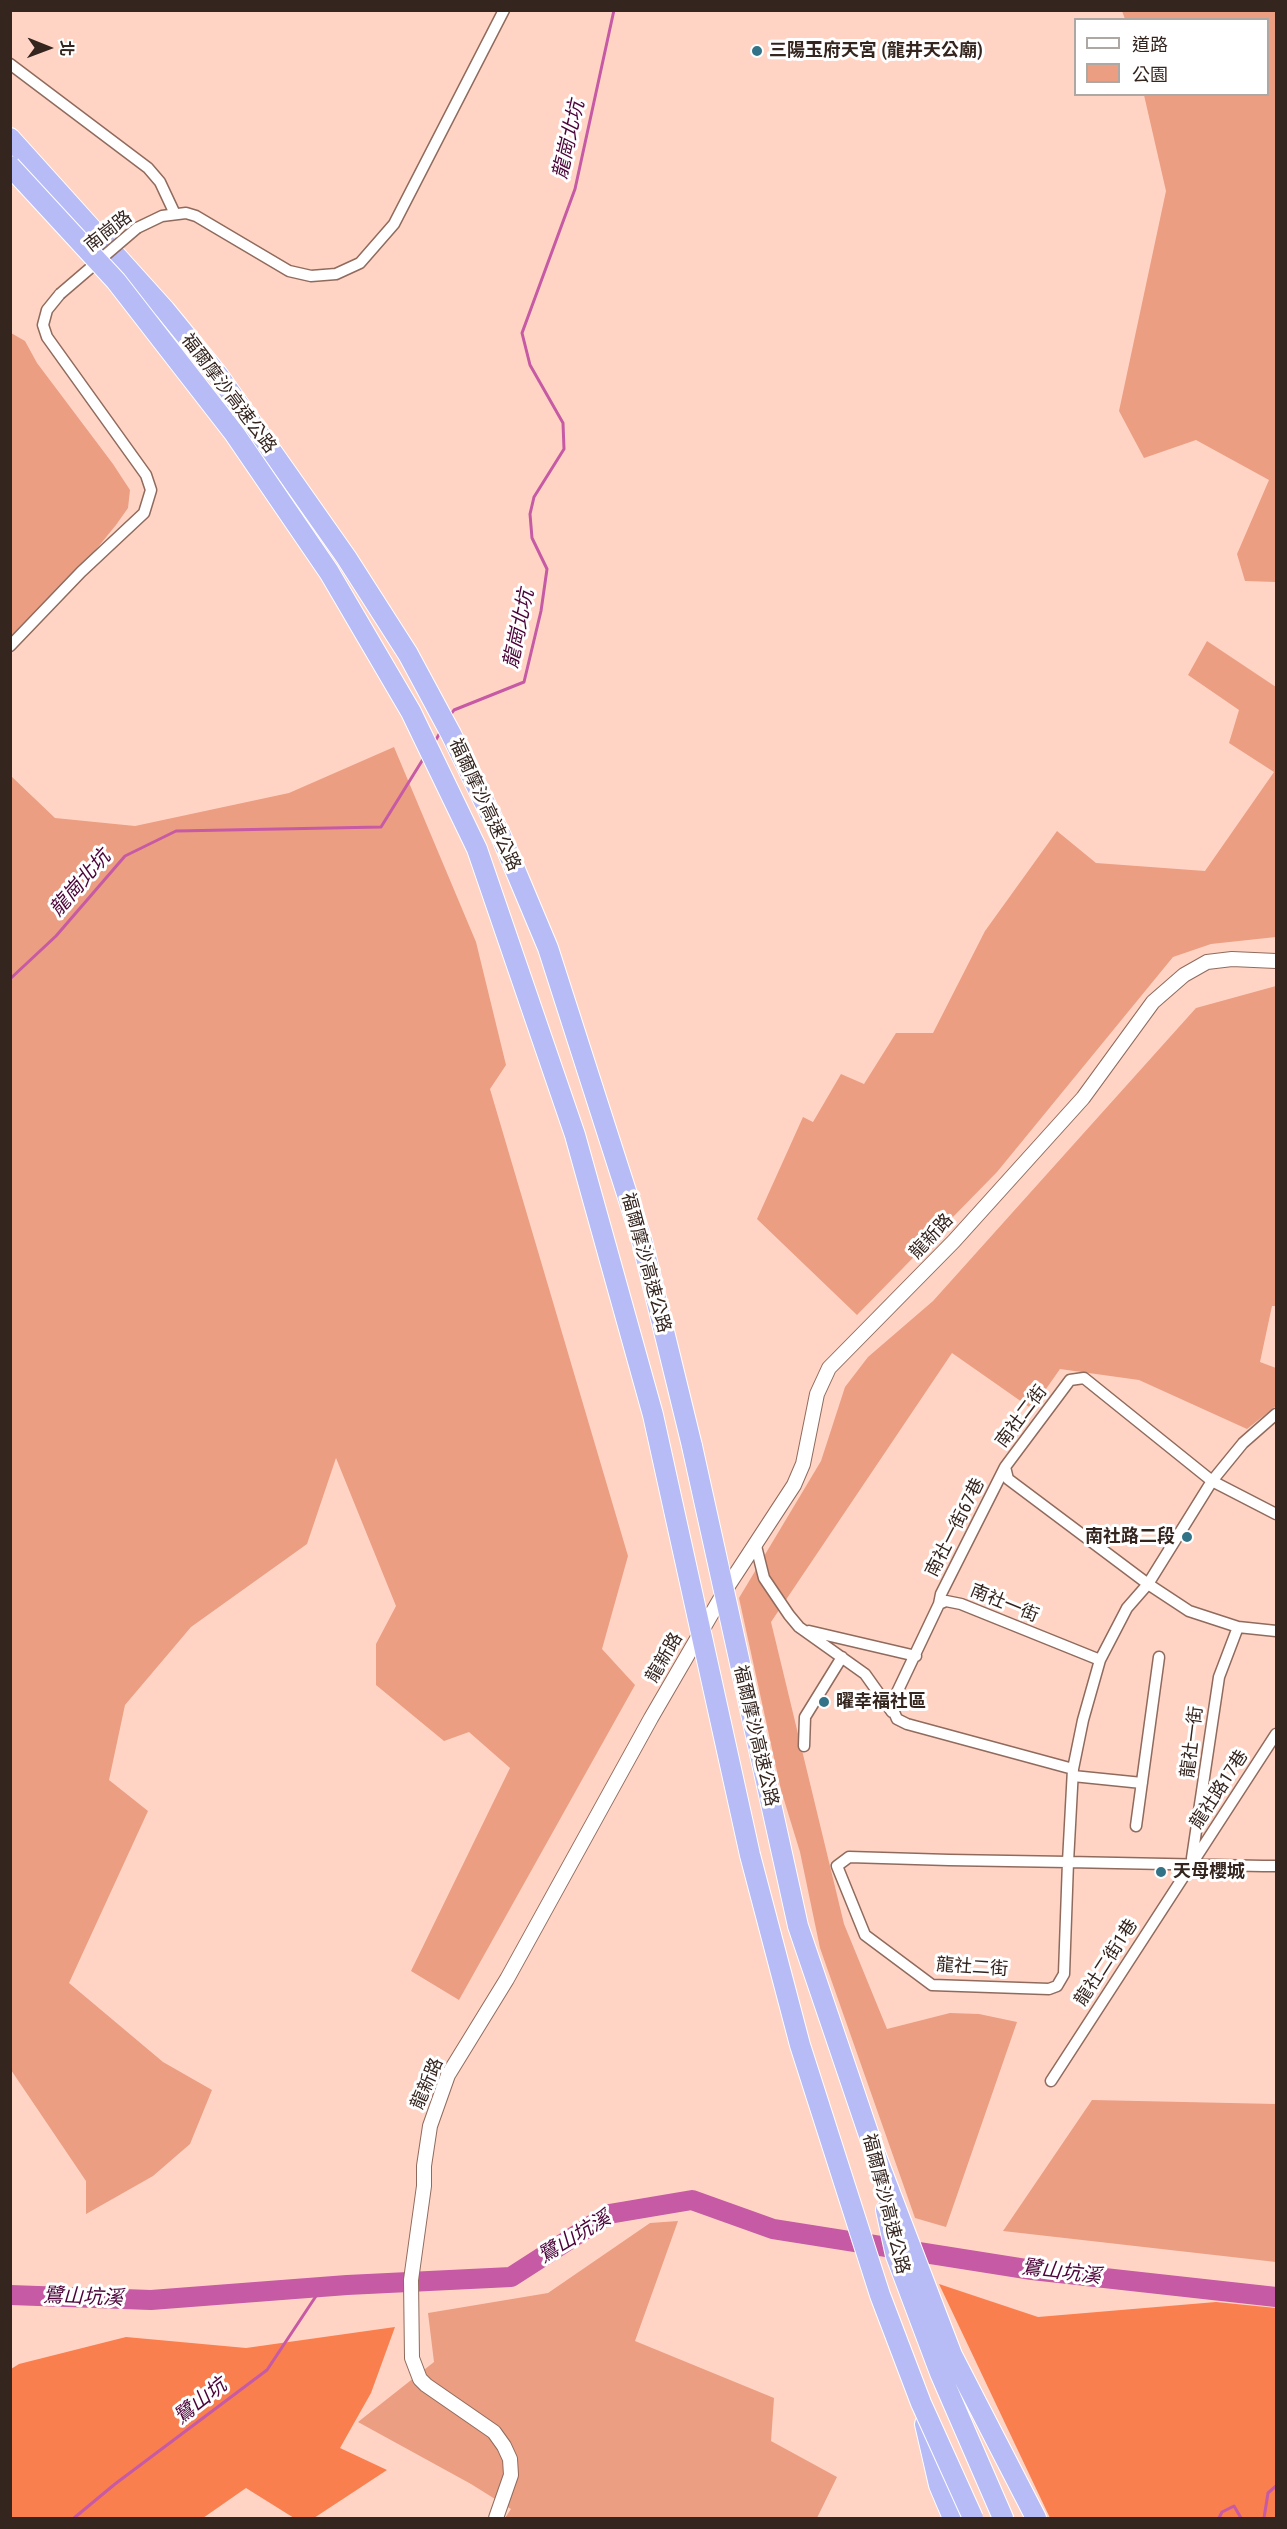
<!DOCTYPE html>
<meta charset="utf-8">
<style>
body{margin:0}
#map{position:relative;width:1287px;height:2529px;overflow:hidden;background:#ffd4c4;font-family:"Roboto Condensed","Noto Sans TC",sans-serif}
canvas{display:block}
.frame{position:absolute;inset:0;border:12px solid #35251f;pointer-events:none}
.legend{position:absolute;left:1074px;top:18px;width:195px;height:78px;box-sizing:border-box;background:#fff;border:2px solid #aea8a5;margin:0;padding:8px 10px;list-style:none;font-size:18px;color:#35251f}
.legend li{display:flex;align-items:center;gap:12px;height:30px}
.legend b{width:30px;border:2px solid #aea8a5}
.north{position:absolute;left:18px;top:18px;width:60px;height:60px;-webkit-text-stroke:4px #fff;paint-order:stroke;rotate:91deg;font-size:16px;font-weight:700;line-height:24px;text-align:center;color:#35251f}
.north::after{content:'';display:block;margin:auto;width:21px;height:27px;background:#35251f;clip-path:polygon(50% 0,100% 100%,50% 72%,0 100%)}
</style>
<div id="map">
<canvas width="1287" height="2529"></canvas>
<div class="frame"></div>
<ul class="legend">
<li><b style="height:8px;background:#fff"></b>道路</li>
<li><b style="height:16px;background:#eb9e82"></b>公園</li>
</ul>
<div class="north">北</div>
</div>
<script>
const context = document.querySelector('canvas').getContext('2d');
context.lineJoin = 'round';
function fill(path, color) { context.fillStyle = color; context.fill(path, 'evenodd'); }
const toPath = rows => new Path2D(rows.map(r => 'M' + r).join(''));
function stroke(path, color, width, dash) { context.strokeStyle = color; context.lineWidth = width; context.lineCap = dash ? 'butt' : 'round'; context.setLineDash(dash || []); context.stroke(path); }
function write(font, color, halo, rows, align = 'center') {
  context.font = font + ' "Roboto Condensed","Noto Sans TC",sans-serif'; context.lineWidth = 6; context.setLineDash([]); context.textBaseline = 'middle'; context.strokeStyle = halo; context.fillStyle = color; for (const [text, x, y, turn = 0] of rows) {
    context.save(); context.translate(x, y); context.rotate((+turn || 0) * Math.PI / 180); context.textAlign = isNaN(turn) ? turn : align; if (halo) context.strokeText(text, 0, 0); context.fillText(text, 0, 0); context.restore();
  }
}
fill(toPath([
 [1122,11,1276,11,1276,582,1245,581,1237,554,1269,480,1196,440,1144,458,1119,411,1166,191,1144,95,1268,94,1268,20,1125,19],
 [11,333,25,341,37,363,113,464,130,490,128,508,116,525,58,596,11,644],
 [1207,641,1276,687,1276,937,1211,944,1173,957,997,1172,857,1315,757,1219,803,1117,813,1122,841,1074,864,1084,896,1033,933,1033,985,931,1057,831,1096,863,1205,871,1274,772,1229,743,1239,710,1188,675],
 [394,747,476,942,506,1065,490,1089,628,1556,602,1649,635,1685,459,2000,411,1971,510,1768,469,1732,444,1741,376,1685,376,1644,396,1606,336,1458,307,1544,191,1627,125,1705,109,1780,148,1811,69,1983,163,2062,212,2090,190,2144,153,2176,86,2214,86,2181,11,2070,11,776,55,818,135,826,289,793],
 [1276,986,1276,1306,1272,1306,1260,1362,1276,1368,1276,1406,1247,1429,1139,1380,1060,1369,1032,1409,952,1353,771,1622,844,1924,887,2029,950,2013,979,2014,1017,2022,946,2227,915,2218,820,1948,800,1852,781,1790,739,1598,821,1461,845,1387,868,1357,933,1301,1196,1008],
 [1092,2100,1276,2104,1276,2262,1003,2231],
 [678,2221,635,2341,774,2398,771,2441,837,2477,817,2518,505,2518,511,2509,471,2484,358,2422,434,2362,428,2313,548,2293,650,2223]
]), '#eb9e82');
fill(toPath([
 [939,2284,1038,2317,1216,2302,1276,2308,1276,2518,1050,2518],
 [395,2327,371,2393,340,2448,387,2470,314,2518,294,2518,246,2488,203,2518,11,2518,11,2369,19,2364,126,2337,246,2348]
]), '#f97f4f');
stroke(toPath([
 [449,717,454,710,524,682,541,611,547,569,532,538,530,514,534,497,564,449,563,423,530,365,522,333,575,189,614,10],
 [434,743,441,731],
 [10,979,56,936,125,856,176,831,381,827,425,756],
 [74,2518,115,2484,267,2370,322,2287],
 [1219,2518,1222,2512,1234,2506,1241,2518],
 [1264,2518,1268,2493,1276,2486]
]), '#c65aa4', 3);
stroke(toPath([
 [10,2295,151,2300,347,2285,511,2277,609,2214,692,2200,773,2229,1032,2270,1276,2297]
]), '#c65aa4', 20);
const minor = toPath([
 [10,64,148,168,160,182,175,214],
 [137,228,162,216,186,213,196,216,289,271,311,276,336,274,360,263,394,224,504,10],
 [10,646,81,572,144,513,151,490,146,475,47,337,43,325,47,310,60,294],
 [1276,1414,1243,1443,1212,1481,1148,1584,1127,1608,1100,1660,1083,1720,1073,1769,1068,1862,1064,1974,1057,1986,1049,1989,932,1985,865,1935,837,1866,849,1857,949,1860,1068,1862,1263,1866,1276,1866],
 [1276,1514,1212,1481,1084,1378,1070,1380,1005,1467,1008,1479,1148,1584,1189,1611,1238,1627,1276,1631],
 [756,1546,764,1578,789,1615,799,1627,865,1674,892,1712],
 [939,1604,941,1594,1005,1467],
 [809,1631,916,1656],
 [804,1746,805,1717,842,1657],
 [1073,1769,907,1724,897,1719,891,1705,939,1604,946,1601,961,1604,1100,1660],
 [1073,1776,1142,1783],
 [1136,1826,1159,1657],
 [1192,1858,1219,1677,1238,1627],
 [1051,2081,1276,1734]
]);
const tertiary = toPath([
 [496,2518,511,2475,510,2459,504,2446,494,2432,426,2385,420,2379,412,2358,411,2280,424,2186,424,2166,430,2126,448,2075,507,1979,651,1718,726,1589,794,1485,803,1464,817,1394,829,1368,954,1241,1083,1098,1153,1002,1184,975,1207,962,1232,959,1276,961]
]);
const motorway = toPath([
 [10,138,165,310,218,375,346,557,408,654,451,734,501,836,548,948,642,1241,692,1446],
 [876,2156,952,2355,1036,2518],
 [886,2210,896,2256,940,2373,1003,2518],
 [925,2424,939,2485,953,2518]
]);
stroke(minor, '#906b5d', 13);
stroke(tertiary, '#906b5d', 16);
stroke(motorway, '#fff', 22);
stroke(minor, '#fff', 10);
stroke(tertiary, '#fff', 14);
stroke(motorway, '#b7bcf7', 20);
const minorBridge = toPath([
 [60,294,137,228]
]);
const motorwayBridge = toPath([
 [10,166,116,281,234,433,329,572,411,712,477,849,575,1135,653,1415,750,1855,800,2045,880,2295,921,2403,973,2518],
 [692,1446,798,1926,876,2156]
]);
stroke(minorBridge, '#906b5d', 13, []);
stroke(motorwayBridge, '#fff', 22, []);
stroke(minorBridge, '#fff', 10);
stroke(motorwayBridge, '#b7bcf7', 20);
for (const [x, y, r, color] of [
 [757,51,6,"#337387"],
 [1187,1537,6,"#337387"],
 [824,1702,6,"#337387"],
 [1161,1872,6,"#337387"]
]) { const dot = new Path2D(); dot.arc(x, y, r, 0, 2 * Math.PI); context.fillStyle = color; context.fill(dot); stroke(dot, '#fff', 2); }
write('bold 18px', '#35251f', '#fff', [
 ["三陽玉府天宮 (龍井天公廟)",769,51],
 ["南社路二段",1175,1537,"right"],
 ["曜幸福社區",836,1702],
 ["天母櫻城",1173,1872]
], 'left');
write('18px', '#35251f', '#fff', [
 ["南崗路",109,232,-38],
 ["福爾摩沙高速公路",228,394,53],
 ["福爾摩沙高速公路",484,805,65],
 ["龍新路",932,1237,-47],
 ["福爾摩沙高速公路",645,1263,75],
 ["南社二街",1022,1417,-53],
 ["南社一街67巷",956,1528,-63],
 ["南社一街",1004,1604,22],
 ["龍新路",665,1658,-60],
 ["福爾摩沙高速公路",755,1736,77],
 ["龍社一街",1193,1742,-83],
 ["龍社路17巷",1220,1790,-57],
 ["龍社二街1巷",1107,1963,-57],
 ["龍社二街",972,1968,4],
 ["龍新路",428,2084,-67],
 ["福爾摩沙高速公路",885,2204,76]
]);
write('italic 20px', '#4b0439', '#fff', [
 ["龍崗北坑",570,140,-77],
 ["龍崗北坑",520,629,-78],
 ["龍崗北坑",81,884,-49],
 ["鷺山坑溪",575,2238,-31],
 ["鷺山坑溪",1061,2273,7],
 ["鷺山坑溪",83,2298,2],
 ["鷺山坑",201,2402,-38]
]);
</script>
